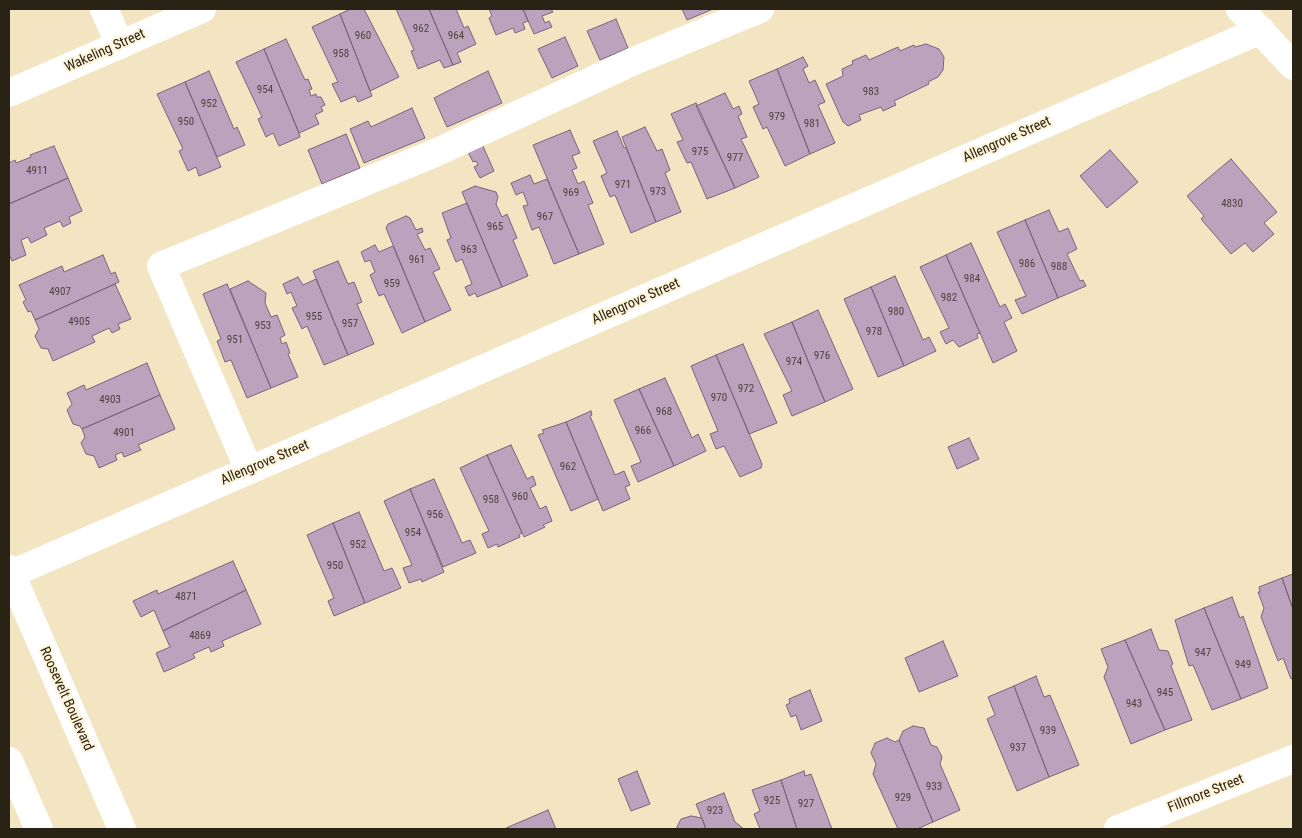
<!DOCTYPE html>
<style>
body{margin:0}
#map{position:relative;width:1302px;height:838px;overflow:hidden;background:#f3e5c2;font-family:"Roboto Condensed",sans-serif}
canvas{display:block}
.frame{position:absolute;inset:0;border:10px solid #292316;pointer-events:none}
</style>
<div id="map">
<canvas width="1302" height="838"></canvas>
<div class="frame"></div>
</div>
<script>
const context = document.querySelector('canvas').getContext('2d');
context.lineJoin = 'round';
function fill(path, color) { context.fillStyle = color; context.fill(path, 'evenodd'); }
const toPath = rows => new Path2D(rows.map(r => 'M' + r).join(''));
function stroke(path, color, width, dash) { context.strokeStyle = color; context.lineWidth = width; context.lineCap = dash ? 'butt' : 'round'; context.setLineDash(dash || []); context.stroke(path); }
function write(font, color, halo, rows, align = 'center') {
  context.font = font + ' "Roboto Condensed",sans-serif'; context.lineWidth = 4; context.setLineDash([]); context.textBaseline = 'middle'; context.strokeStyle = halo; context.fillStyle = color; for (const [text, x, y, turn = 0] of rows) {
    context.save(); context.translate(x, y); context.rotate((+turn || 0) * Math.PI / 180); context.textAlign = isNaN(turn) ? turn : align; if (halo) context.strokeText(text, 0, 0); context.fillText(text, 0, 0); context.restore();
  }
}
const building = toPath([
 [350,9,364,9,399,77,370,91,340,14,350,9],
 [396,9,429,9,453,65,444,68,440,60,418,69,411,51,414,50,396,9],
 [429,9,456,9,464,28,468,26,476,44,457,53,461,62,453,65,429,9],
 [489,9,523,9,528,21,523,23,525,29,515,33,513,28,496,35,489,18,492,16,489,9],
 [523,9,551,9,553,12,542,16,545,23,549,21,552,27,534,34,523,9],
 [682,9,713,9,687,20,682,9],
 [340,14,372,96,358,102,355,96,341,102,332,84,338,82,312,27,340,14],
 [616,19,628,48,600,60,587,31,616,19],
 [565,37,578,66,552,78,538,49,565,37],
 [286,39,305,80,308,79,312,89,309,90,311,96,316,94,317,97,321,97,325,105,321,107,323,111,315,115,319,124,299,133,264,49,286,39],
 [926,44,939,49,944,57,943,70,938,77,928,82,929,84,894,101,896,105,883,111,881,107,859,115,861,120,848,126,843,122,826,84,843,76,842,69,853,64,852,61,866,55,869,60,898,47,900,51,914,45,915,47,926,44],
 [264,49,299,133,300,137,279,146,273,133,266,137,258,119,262,117,236,62,264,49],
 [803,57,808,66,803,69,809,83,815,80,825,102,818,105,835,143,810,154,777,69,803,57],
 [777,69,810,154,785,166,767,127,763,129,753,107,759,104,749,81,777,69],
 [209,71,234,129,237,127,245,145,217,157,185,82,209,71],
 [488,71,502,103,447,127,434,98,488,71],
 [185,82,221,167,199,176,196,167,188,171,179,151,183,149,157,94,185,82],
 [725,93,733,109,739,106,742,114,738,116,747,137,741,139,759,177,735,188,696,106,725,93],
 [696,103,735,188,707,199,691,162,687,163,677,142,683,140,671,114,696,103],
 [412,108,425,138,364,163,350,129,368,121,371,127,412,108],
 [645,127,657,151,662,149,670,170,665,173,681,212,656,222,622,137,645,127],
 [570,130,580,153,572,156,577,168,572,170,578,184,584,181,593,203,588,205,604,244,579,254,533,145,570,130],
 [617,131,624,148,626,147,656,222,631,233,615,195,610,197,601,176,607,173,593,141,617,131],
 [346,134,360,168,322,184,308,150,346,134],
 [482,144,494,171,480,178,474,167,478,165,476,161,473,162,468,152,482,144],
 [54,146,68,178,9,204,9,163,15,160,16,163,31,157,30,155,54,146],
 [1110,150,1138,182,1107,208,1080,176,1110,150],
 [1231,159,1277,212,1264,223,1274,234,1253,252,1245,243,1231,254,1201,219,1204,216,1187,196,1231,159],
 [530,175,534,184,547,179,579,254,554,264,539,227,532,230,523,206,528,205,523,192,516,195,511,183,530,175],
 [68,178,82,211,69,217,71,223,63,227,60,221,44,228,47,235,31,243,28,237,21,240,26,255,12,261,9,254,9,204,68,178],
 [475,186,496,192,498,197,496,204,502,217,507,214,517,238,513,240,528,276,502,287,462,192,475,186],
 [467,203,502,287,477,297,475,293,469,296,465,287,472,284,462,259,456,262,447,240,451,238,442,213,467,203],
 [1049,210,1059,232,1068,228,1077,249,1067,254,1080,281,1083,280,1086,286,1058,298,1025,220,1049,210],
 [406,216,410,218,416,230,422,228,423,232,417,234,425,250,430,248,440,269,433,272,451,310,425,322,386,228,388,224,406,216],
 [1025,220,1058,298,1022,314,1015,300,1026,296,997,232,1025,220],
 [971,243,1000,307,1005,304,1012,318,1004,322,1017,351,993,363,946,255,971,243],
 [375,245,379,252,393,246,425,322,402,333,384,294,379,296,370,275,375,272,370,260,365,262,361,252,375,245],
 [103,255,111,274,115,272,119,282,35,320,31,311,28,312,23,302,26,300,19,285,62,266,64,272,103,255],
 [946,255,980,333,977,334,978,338,959,347,953,340,946,344,940,332,949,328,920,267,946,255],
 [338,261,348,284,354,282,362,302,357,304,374,344,348,355,313,271,338,261],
 [895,276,923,340,929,337,936,351,904,366,871,287,895,276],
 [298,277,303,285,316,279,348,355,324,365,307,326,302,329,292,308,297,306,291,292,287,294,283,284,298,277],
 [248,281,266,293,265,303,271,317,277,315,285,335,280,338,282,344,286,342,290,353,288,354,298,377,271,388,230,289,248,281],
 [115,284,131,319,118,324,120,329,112,333,109,328,92,336,95,342,53,361,48,349,41,348,35,336,39,329,35,320,115,284],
 [227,284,271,388,247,398,231,360,225,362,217,341,221,339,203,294,227,284],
 [871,287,904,366,878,377,844,299,871,287],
 [818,310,853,389,825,402,792,322,818,310],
 [792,322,825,402,792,416,783,395,792,391,764,334,792,322],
 [743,344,777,423,749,434,716,355,743,344],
 [716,355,762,464,761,468,740,477,724,446,716,449,710,434,718,431,691,366,716,355],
 [147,363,160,395,82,429,80,426,73,424,67,410,72,404,67,393,84,385,86,390,147,363],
 [665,378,692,438,698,434,706,451,674,466,639,389,665,378],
 [639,389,674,466,638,482,631,466,641,462,614,400,639,389],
 [160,395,175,429,138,445,141,450,124,457,122,452,115,455,117,460,99,468,94,456,86,454,81,443,85,437,82,429,160,395],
 [591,411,592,415,590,416,615,475,624,471,630,485,625,487,630,499,603,511,566,422,591,411],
 [566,422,598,499,571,511,538,435,544,433,542,430,566,422],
 [969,438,979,459,957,469,948,447,969,438],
 [511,445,527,479,533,476,536,485,530,488,540,509,546,506,552,521,543,525,545,527,524,537,487,455,511,445],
 [487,455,522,533,519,535,520,537,498,547,497,544,488,548,482,534,489,531,460,468,487,455],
 [434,479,462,543,470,540,476,553,443,567,410,489,434,479],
 [410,489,444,572,422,582,421,579,409,583,403,568,412,565,384,501,410,489],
 [359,512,384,571,392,568,401,588,365,603,333,523,359,512],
 [333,523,365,603,334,616,328,601,334,598,307,535,333,523],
 [233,561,246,590,163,631,154,610,141,617,133,601,157,590,158,594,233,561],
 [1293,574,1293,609,1282,578,1293,574],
 [1282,578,1293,609,1293,678,1291,679,1283,658,1278,661,1261,617,1264,608,1258,592,1260,592,1259,587,1282,578],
 [246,590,261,624,222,641,224,646,211,652,209,647,193,654,195,658,164,672,156,653,170,647,163,631,246,590],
 [1232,597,1240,618,1243,616,1268,688,1241,699,1204,608,1232,597],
 [1204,608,1241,699,1212,710,1193,665,1189,666,1175,620,1204,608],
 [1151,629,1159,650,1168,651,1173,664,1171,666,1192,720,1165,730,1125,640,1151,629],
 [1125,640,1165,730,1131,744,1104,677,1108,667,1101,649,1125,640],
 [943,641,958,676,919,692,905,658,943,641],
 [1036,676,1044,697,1050,695,1079,765,1049,777,1014,686,1036,676],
 [1014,686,1049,777,1017,791,987,719,995,715,988,697,1014,686],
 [810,690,822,721,801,730,796,715,791,717,786,705,790,703,789,699,810,690],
 [913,726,924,728,931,745,937,747,942,757,940,764,960,810,933,822,899,740,903,731,913,726],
 [887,738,895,742,899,740,933,822,917,829,898,829,873,774,876,764,871,753,875,743,887,738],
 [637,771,650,804,631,811,618,779,637,771],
 [804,771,805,776,811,774,832,829,797,829,781,780,804,771],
 [781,780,797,829,760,829,754,814,760,811,752,790,781,780],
 [724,793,735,822,744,829,706,829,696,804,724,793],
 [548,810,556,829,506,829,506,828,548,810],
 [691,816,702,818,706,829,676,829,681,819,691,816]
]);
fill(building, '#bba2bd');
stroke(building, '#7a637d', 1);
stroke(toPath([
 [104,9,120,45],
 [1240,9,1293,66],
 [9,93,202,9],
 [249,470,161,266,435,153,634,61,760,9],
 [11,574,1261,30],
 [1118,829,1293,759]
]), '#fff', 28);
stroke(toPath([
 [9,569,122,829],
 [9,761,39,829]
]), '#fff', 28);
write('11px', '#4e4340', null, [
 ["962",421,29],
 ["960",363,36],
 ["964",456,36],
 ["958",341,54],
 ["954",265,90],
 ["983",871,92],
 ["952",209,104],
 ["979",777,117],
 ["950",186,122],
 ["981",812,124],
 ["975",700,152],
 ["977",735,158],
 ["4911",37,171],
 ["971",623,185],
 ["973",658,192],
 ["969",571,193],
 ["4830",1232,204],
 ["967",545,217],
 ["965",495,227],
 ["963",469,250],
 ["961",417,260],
 ["986",1027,264],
 ["988",1059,267],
 ["984",972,279],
 ["959",392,284],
 ["4907",60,292],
 ["982",949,298],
 ["980",896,312],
 ["955",314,317],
 ["4905",79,322],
 ["957",350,324],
 ["953",263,326],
 ["978",874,332],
 ["951",235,340],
 ["976",822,356],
 ["974",794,362],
 ["972",746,389],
 ["970",719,398],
 ["4903",110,400],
 ["968",664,412],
 ["966",643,431],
 ["4901",124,433],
 ["962",568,467],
 ["960",520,497],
 ["958",491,500],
 ["956",435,515],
 ["954",413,533],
 ["952",358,545],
 ["950",335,566],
 ["4871",186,597],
 ["4869",200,636],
 ["947",1203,653],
 ["949",1243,665],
 ["945",1165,693],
 ["943",1134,704],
 ["939",1048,731],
 ["937",1018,748],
 ["933",934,787],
 ["929",903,798],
 ["925",772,801],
 ["927",806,804],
 ["923",715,811]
]);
write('14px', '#292316', '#fef3d7', [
 ["Wakeling Street",105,51,-24],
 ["Allengrove Street",1007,140,-24],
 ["Allengrove Street",636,302,-24],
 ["Allengrove Street",265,463,-23],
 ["Roosevelt Boulevard",66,699,66],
 ["Fillmore Street",1206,794,-22]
]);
</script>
